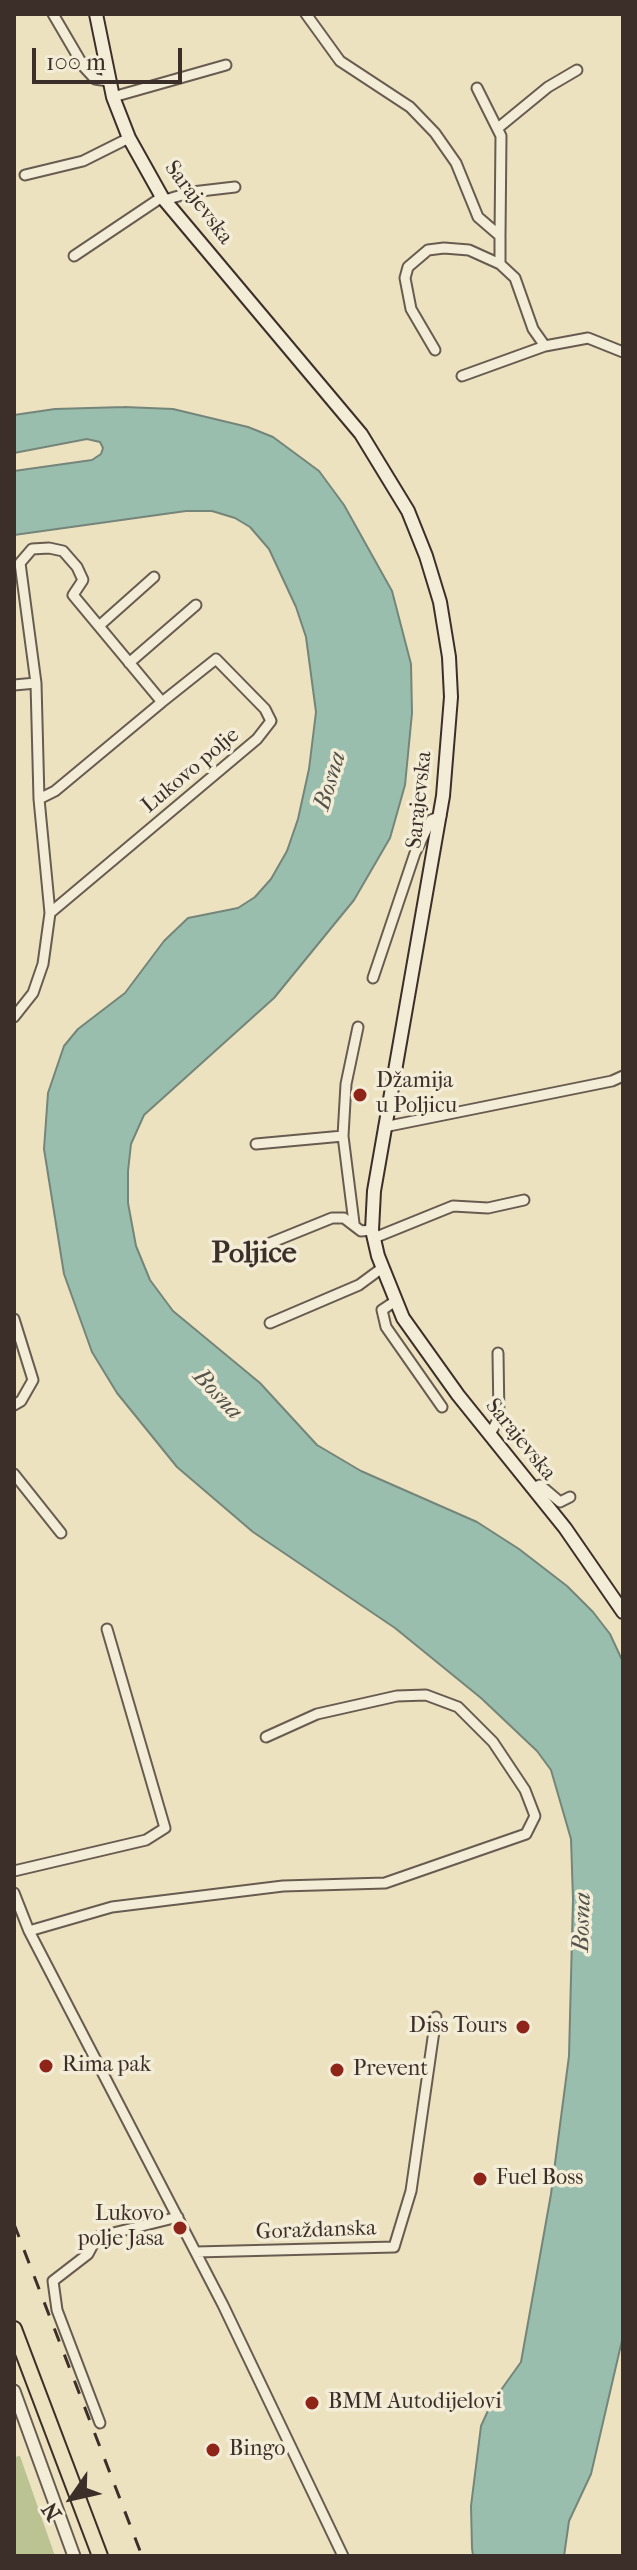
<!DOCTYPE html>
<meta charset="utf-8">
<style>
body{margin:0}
#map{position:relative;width:637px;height:2570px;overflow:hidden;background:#ede2c0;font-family:"IM FELL French Canon",serif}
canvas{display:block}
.frame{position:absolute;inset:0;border:16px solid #3c2f2a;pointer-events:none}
.north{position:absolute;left:32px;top:2458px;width:80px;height:80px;-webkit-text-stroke:6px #f3ecd6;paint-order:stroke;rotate:236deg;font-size:22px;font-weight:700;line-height:32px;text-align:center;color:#3c2f2a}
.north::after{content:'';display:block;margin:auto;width:28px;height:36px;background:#3c2f2a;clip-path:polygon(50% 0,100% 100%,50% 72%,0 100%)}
.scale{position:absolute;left:32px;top:48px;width:150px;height:36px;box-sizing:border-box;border:4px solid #3c2f2a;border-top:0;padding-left:10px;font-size:24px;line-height:28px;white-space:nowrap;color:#3c2f2a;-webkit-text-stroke:6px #f3ecd6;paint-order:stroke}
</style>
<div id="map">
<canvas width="637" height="2570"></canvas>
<div class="frame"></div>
<div class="north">N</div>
<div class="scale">100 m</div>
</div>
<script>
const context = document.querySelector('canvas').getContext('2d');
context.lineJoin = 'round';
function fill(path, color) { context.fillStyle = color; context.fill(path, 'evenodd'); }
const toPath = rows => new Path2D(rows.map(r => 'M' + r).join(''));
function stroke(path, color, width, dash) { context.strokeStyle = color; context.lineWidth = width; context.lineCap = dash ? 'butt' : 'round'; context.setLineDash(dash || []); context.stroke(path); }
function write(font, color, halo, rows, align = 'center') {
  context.font = font + ' "IM FELL French Canon",serif'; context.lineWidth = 7; context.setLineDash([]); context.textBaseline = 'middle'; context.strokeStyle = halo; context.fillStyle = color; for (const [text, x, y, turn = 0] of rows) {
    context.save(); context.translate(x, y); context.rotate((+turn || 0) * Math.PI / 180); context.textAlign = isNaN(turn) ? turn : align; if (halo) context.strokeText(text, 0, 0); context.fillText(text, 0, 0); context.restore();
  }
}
fill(toPath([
 [20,2456,55,2556,14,2556,14,2457]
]), '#bac391');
const water = toPath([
 [124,407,173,409,248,427,273,437,319,471,344,505,392,591,411,664,412,713,405,785,390,838,354,900,274,998,144,1115,131,1144,128,1171,128,1203,136,1246,150,1280,173,1311,260,1383,317,1445,361,1471,477,1522,519,1549,567,1586,593,1612,610,1634,623,1662,623,2336,591,2474,569,2521,564,2556,473,2556,472,2548,471,2506,481,2426,491,2404,521,2362,551,2194,569,2056,573,1899,571,1839,551,1770,537,1751,481,1698,395,1628,253,1532,177,1467,117,1393,92,1352,64,1274,44,1149,48,1093,64,1046,78,1029,125,993,164,941,188,918,238,908,255,897,271,879,287,851,298,819,309,769,316,712,306,637,296,607,269,549,250,527,235,518,212,511,186,511,14,535,14,471,92,460,101,454,103,448,100,442,87,439,14,453,14,415,55,409,124,407]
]);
fill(water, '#9abeae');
stroke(water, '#748579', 2);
const minor = toPath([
 [53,14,84,67,95,79,108,81],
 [306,14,340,61,410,107,435,133,456,163,478,217,500,236,500,264,515,278,533,329,545,346,588,338,623,352],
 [477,88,501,136,500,236],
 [113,97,226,65],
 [498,128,548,87,577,70],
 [25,175,83,161,129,138],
 [165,200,192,192,235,187],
 [74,256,162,197],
 [435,350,411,309,405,278,408,267,428,250,444,248,469,250,500,264],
 [462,376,545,346],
 [99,626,154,577],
 [129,663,196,605],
 [36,683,20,563,32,549,49,548,63,551,77,567,83,580,73,595,162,702,55,791,39,799],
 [14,685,36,683,39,799,50,913,43,964,33,993,14,1017],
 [50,913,257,739,271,721,265,709,216,659,162,702],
 [373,978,415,853,431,820,441,816],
 [384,1127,612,1081,623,1076],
 [256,1144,343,1136],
 [354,1223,343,1136,346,1084,358,1027],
 [374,1238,453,1206,488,1208,524,1200],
 [238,1256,332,1218,344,1218,361,1231,372,1230],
 [394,1302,382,1310,386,1327,442,1407],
 [14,1319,33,1380,21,1401,14,1405],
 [270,1323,359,1285,382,1268],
 [490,1434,499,1418,498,1353],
 [14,1474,61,1533],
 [533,1488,540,1485,560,1502,570,1497],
 [14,1871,146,1840,165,1828,107,1629],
 [14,1893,29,1931,223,2305,343,2556],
 [29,1931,112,1907,283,1886,385,1883,526,1834,535,1816,525,1790,493,1742,458,1707,426,1695,397,1696,317,1714,266,1737],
 [196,2252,394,2247,411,2191,436,2017],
 [100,2423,57,2310,53,2281,88,2254,97,2237,178,2217]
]);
const tertiary = toPath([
 [14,2391,74,2556]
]);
const secondary = toPath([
 [96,14,113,97,129,138,162,197,361,434,408,511,426,556,440,602,449,657,451,697,443,796,374,1191,372,1230,378,1256,403,1318,458,1395,565,1528,623,1612]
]);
const trunk = toPath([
 [14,2329,100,2556]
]);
stroke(minor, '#685c50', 13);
stroke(tertiary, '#685c50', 15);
stroke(secondary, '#3c2f2a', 16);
stroke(trunk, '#3c2f2a', 18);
stroke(minor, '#f3ecd6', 9);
stroke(tertiary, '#f3ecd6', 11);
stroke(secondary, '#f3ecd6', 12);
stroke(trunk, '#ede2c0', 14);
stroke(toPath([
 [14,2224,142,2556]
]), '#3c2f2a', 3, [14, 14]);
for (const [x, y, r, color] of [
 [360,1095,8,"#8f2418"],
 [523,2027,8,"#8f2418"],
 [46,2066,8,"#8f2418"],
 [337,2070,8,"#8f2418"],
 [480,2179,8,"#8f2418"],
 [180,2228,8,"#8f2418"],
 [312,2403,8,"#8f2418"],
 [213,2450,8,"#8f2418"]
]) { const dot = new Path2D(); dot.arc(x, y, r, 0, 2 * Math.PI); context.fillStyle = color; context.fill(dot); stroke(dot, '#f3ecd6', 3); }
write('22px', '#3c2f2a', '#f3ecd6', [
 ["Sarajevska",198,203,53],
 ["Lukovo polje",191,771,-40],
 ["Sarajevska",420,800,-84],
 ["Sarajevska",520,1440,51],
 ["Goraždanska",316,2231,-2]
]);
write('22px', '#3c2f2a', '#f3ecd6', [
 ["Džamija",376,1082],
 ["u Poljicu",376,1107],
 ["Diss Tours",507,2027,"right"],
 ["Rima pak",62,2066],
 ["Prevent",353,2070],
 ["Fuel Boss",496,2179],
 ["Lukovo",164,2215,"right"],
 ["polje Jasa",164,2240,"right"],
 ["BMM Autodijelovi",328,2403],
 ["Bingo",229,2450]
], 'left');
write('italic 24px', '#54534b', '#f3ecd6', [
 ["Bosna",331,781,-73],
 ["Bosna",217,1395,47],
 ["Bosna",583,1922,-88]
]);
write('bold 30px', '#3c2f2a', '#f3ecd6', [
 ["Poljice",254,1255]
]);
</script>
